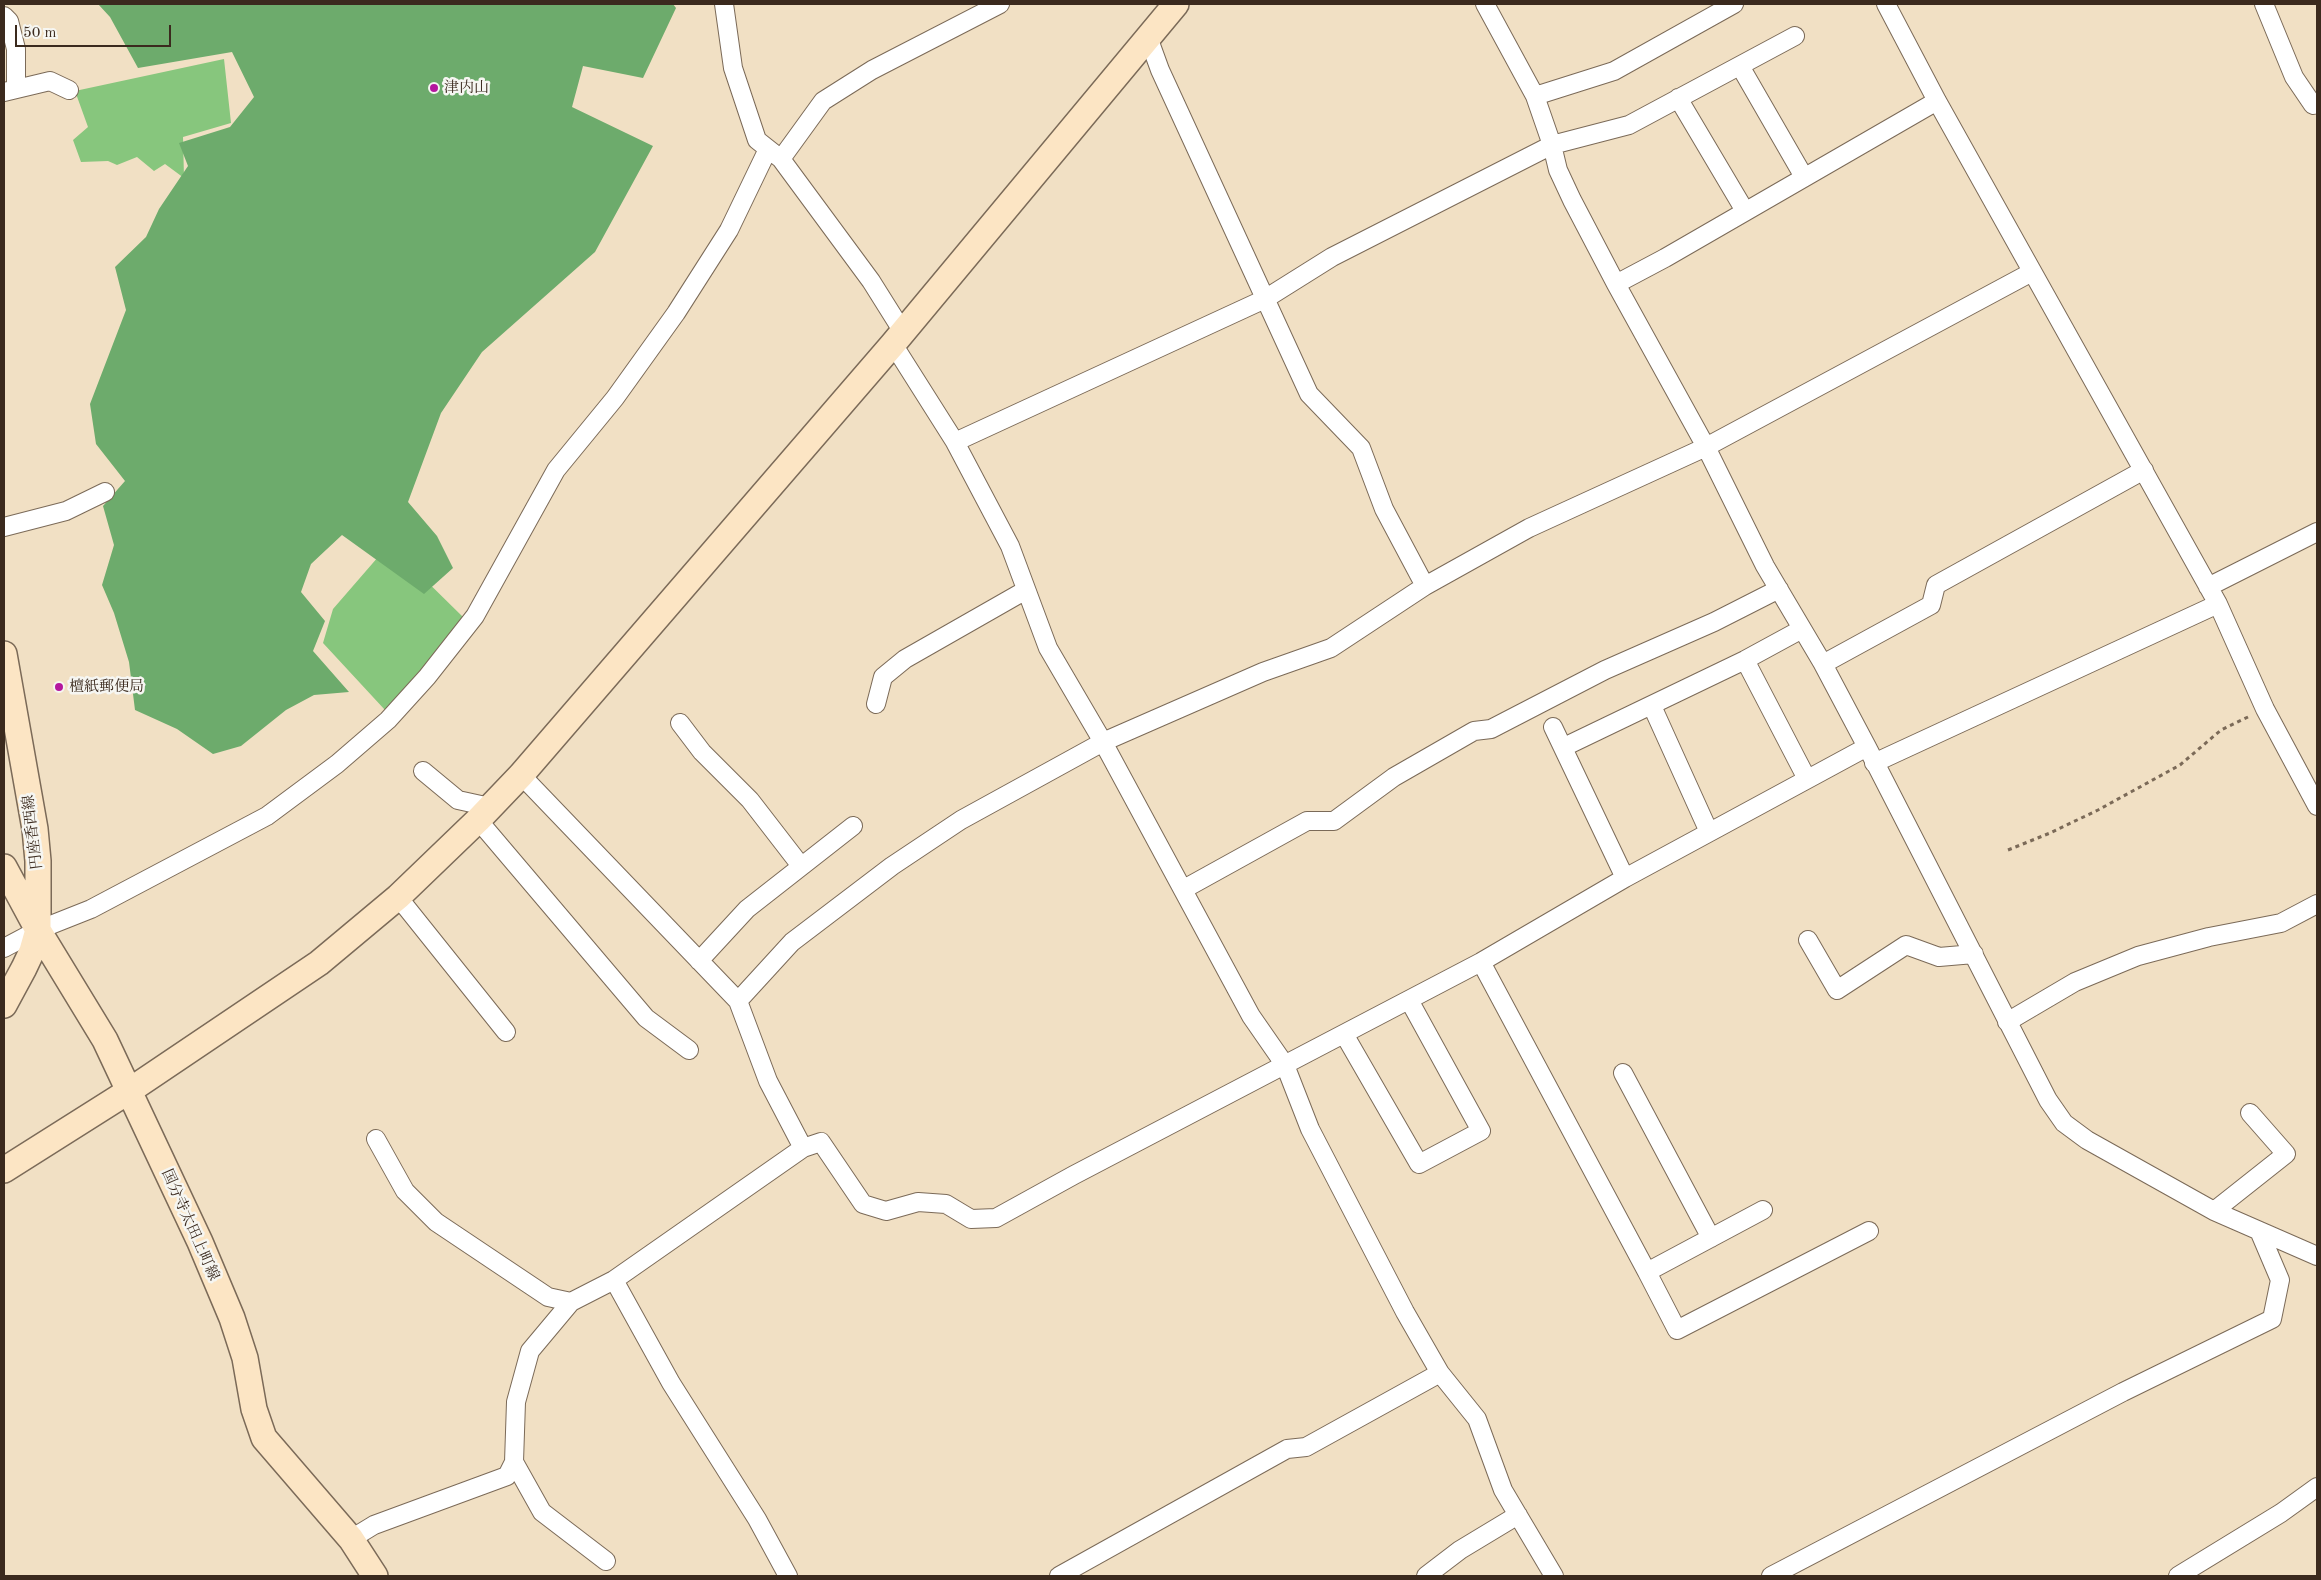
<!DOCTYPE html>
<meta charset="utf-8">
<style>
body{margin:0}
#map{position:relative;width:2321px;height:1580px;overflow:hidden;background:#f1e0c4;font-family:"Old Standard TT",serif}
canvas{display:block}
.frame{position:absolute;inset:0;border:5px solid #3b2a1e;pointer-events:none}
.scale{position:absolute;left:15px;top:25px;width:156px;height:22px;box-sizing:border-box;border:2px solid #3b2a1e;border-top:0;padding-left:6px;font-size:15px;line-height:18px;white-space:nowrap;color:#3b2a1e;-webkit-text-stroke:4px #f6f6f2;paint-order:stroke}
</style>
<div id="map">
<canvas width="2321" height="1580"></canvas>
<div class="frame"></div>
<div class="scale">50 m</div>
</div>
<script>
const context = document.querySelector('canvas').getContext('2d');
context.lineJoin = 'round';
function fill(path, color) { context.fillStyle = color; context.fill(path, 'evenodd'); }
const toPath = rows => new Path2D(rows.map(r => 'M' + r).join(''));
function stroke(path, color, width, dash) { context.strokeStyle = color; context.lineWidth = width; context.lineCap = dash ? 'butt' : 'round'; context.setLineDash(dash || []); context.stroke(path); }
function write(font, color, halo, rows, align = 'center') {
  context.font = font + ' "Old Standard TT","Noto Serif JP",serif'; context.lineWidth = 5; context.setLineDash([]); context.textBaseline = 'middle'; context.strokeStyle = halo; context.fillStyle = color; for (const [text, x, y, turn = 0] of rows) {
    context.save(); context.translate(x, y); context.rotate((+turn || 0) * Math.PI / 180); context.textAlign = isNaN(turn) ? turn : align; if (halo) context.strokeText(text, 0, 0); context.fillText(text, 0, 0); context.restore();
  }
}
fill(toPath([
 [224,59,231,123,183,137,184,178,165,164,154,171,137,157,117,165,108,161,81,162,73,140,88,127,75,91],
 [385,549,404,559,463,617,414,682,385,710,323,643,333,609]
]), '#87c67d');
fill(toPath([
 [98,4,673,4,676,8,643,78,583,66,572,107,653,146,595,252,482,352,441,413,408,502,437,536,453,568,424,594,342,535,311,564,301,592,325,621,313,651,349,692,314,695,286,710,241,746,213,754,177,729,135,710,129,662,114,613,102,585,114,545,103,506,125,481,96,444,90,404,126,310,115,267,146,237,159,209,188,166,179,143,230,127,254,97,232,52,138,68,110,17]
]), '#6dab6c');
const street = toPath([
 [724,4,733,68,757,140,781,159,871,281,903,332],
 [1485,4,1535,96,1552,145,1558,170,1572,200,1616,284,1706,447,1765,566,1823,664,1867,747,2048,1100,2064,1123,2087,1140,2214,1211,2317,1256],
 [1886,4,1937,101,2218,604,2265,709,2317,806],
 [2264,4,2294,77,2313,105],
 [4,16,9,21,16,49,16,89],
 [1148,37,1160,70,1309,394,1361,448,1384,509,1425,586],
 [1740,66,1804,177],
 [4,92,50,81,69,90],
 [1535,96,1614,71,1734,4],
 [1678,98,1745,211],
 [781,159,823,101,872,70,1000,4],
 [1616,284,1665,258,1937,101],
 [893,344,955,442,1010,546,1048,648,1103,742,1251,1016,1285,1065,1310,1129,1405,1312,1440,1373,1477,1419,1503,1490,1554,1576],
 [955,442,1265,299,1332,257,1552,145,1629,125,1795,36],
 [4,527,66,511,105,492],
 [2208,587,2317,532],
 [1745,660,1807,779],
 [1823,664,1931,605,1936,585,2144,470],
 [876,704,883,677,905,659,1026,590],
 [1652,706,1709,832],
 [680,723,702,752,750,800,801,866],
 [1553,727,1625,878],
 [1564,747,1745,660,1802,629],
 [1874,763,2218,604],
 [423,771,458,800,490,807],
 [521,775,738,1001,768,1081,803,1148],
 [478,820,646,1018,689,1050],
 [1184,889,1307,821,1334,821,1394,777,1474,731,1491,729,1605,670,1714,622,1779,589],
 [398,897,506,1032],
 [1808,940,1837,990,1906,945,1939,957,1974,954],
 [4,948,38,930,91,909,267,816,337,764,388,720,427,677,475,616,556,470,615,398,676,313,729,230,768,149],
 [699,961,747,909,853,826],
 [1481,962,1647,1272,1763,1210],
 [738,1001,792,942,892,866,961,820,1103,742,1263,672,1331,648,1425,586,1529,528,1706,447,2032,272],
 [2007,1022,2075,982,2138,956,2209,937,2281,923,2317,904],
 [1344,1034,1419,1164,1481,1131,1409,1000],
 [1623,1073,1711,1238],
 [376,1139,405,1191,436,1222,548,1297,571,1302,614,1280,803,1148,821,1142,863,1204,886,1211,918,1202,946,1204,971,1219,996,1218,1074,1175,1481,962,1625,878,1867,747],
 [2214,1211,2286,1154,2250,1113],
 [1647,1272,1677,1330,1869,1231],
 [614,1280,671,1383,757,1519,788,1576],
 [514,1462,542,1512,606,1561],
 [351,1539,374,1525,507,1476,514,1462,516,1402,530,1351,571,1302],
 [1059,1576,1287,1449,1306,1447,1440,1373],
 [1426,1576,1460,1550,1518,1515],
 [1771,1576,2123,1392,2272,1319,2280,1280,2260,1233],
 [2178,1576,2281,1513,2317,1487]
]);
const secondary = toPath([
 [4,654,35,829,38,861,38,930,32,951,24,968,4,1005],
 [4,867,38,930,105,1040,200,1242,232,1318,245,1358,254,1409,264,1438,351,1539,375,1576],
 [4,1170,129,1091,319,963,398,897,478,820,521,775,893,344,1176,4]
]);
stroke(street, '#7b6a58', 20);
stroke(secondary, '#7b6a58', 28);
stroke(toPath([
 [2008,850,2050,833,2098,810,2180,765,2221,730,2248,717]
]), '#7b6a58', 3, [4, 4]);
stroke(street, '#fff', 18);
stroke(secondary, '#fce5c4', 25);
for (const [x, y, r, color] of [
 [434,88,5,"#b5179e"],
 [59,687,5,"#b5179e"]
]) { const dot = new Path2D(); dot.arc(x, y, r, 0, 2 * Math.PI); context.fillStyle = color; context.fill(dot); stroke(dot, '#f6f6f2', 2); }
write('15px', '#3b2a1e', '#f6f6f2', [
 ["津内山",444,88],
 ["檀紙郵便局",69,687]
], 'left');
write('15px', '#3b2a1e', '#f6f6f2', [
 ["円座香西線",33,832,-97],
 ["国分寺太田上町線",190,1225,66]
]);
</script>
